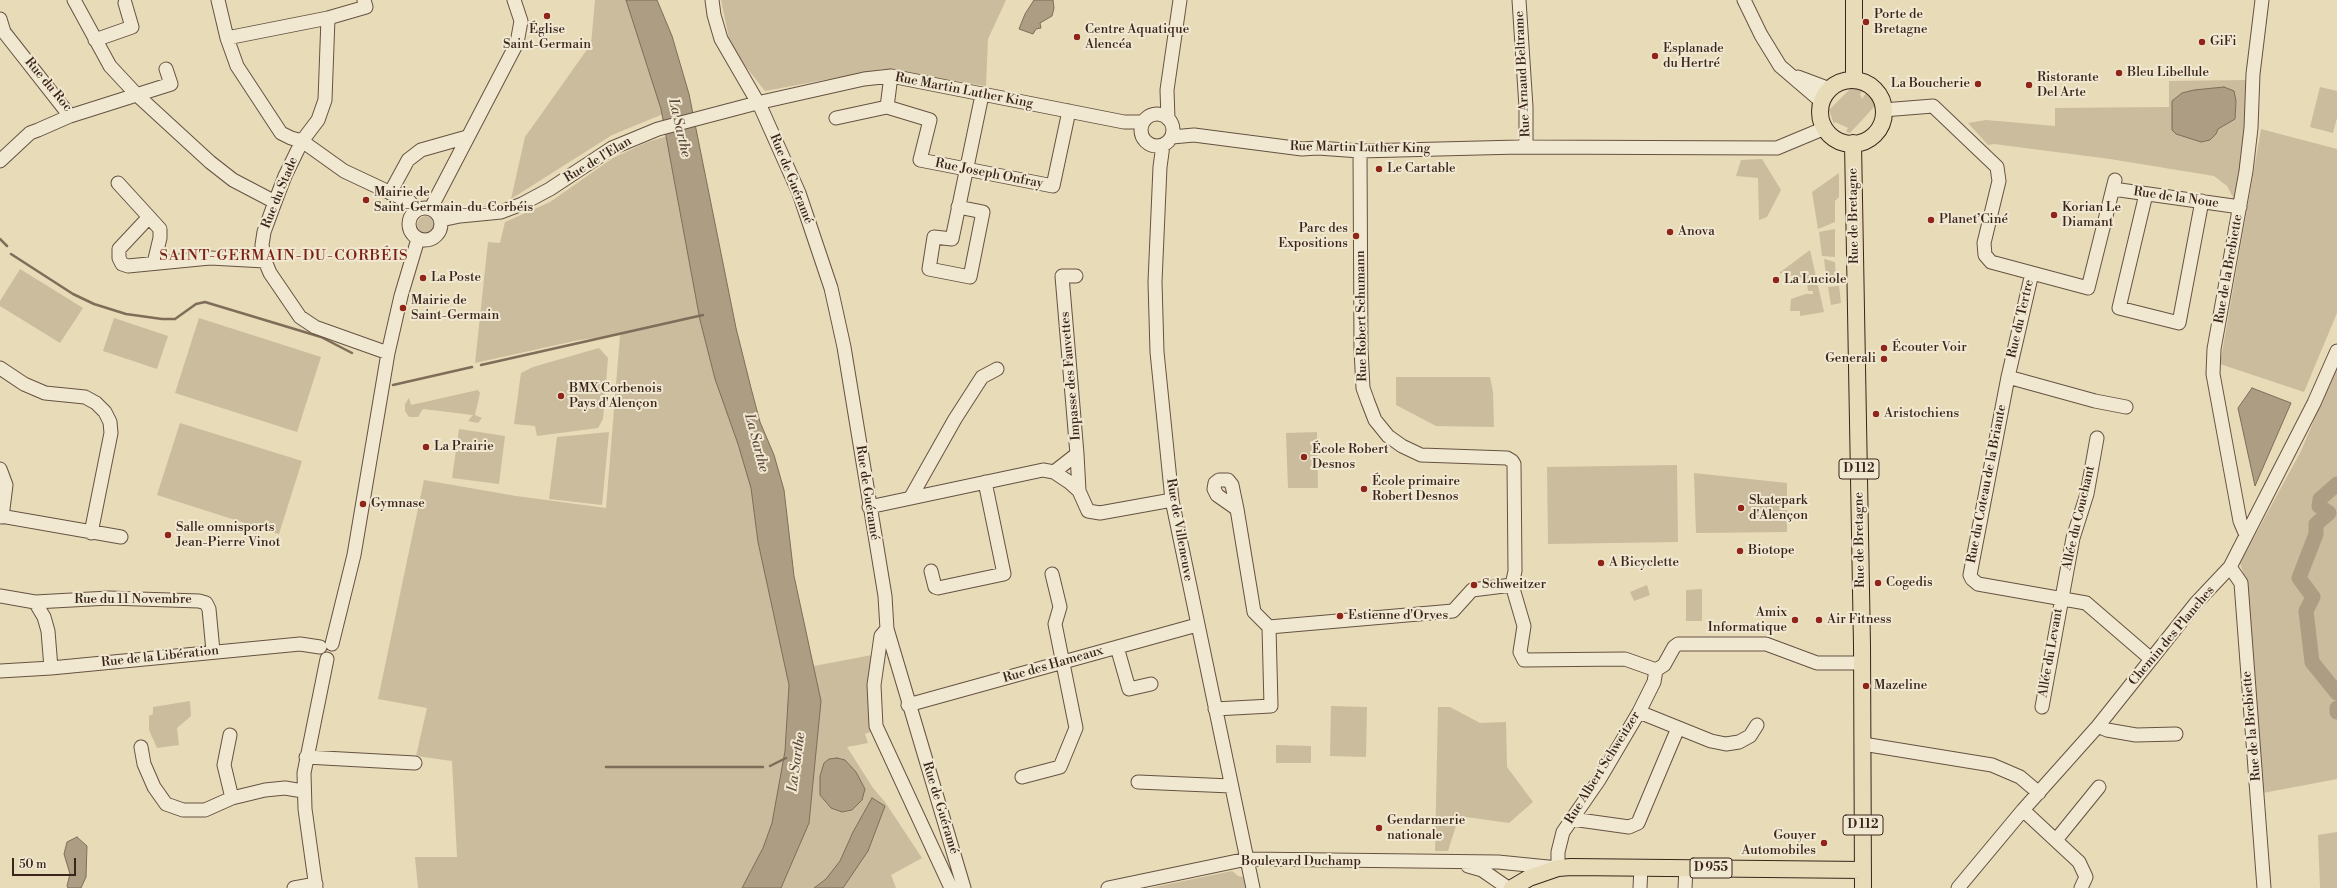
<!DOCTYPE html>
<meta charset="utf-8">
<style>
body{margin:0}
#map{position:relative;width:2337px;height:888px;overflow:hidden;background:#e8dbb8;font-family:"Libre Bodoni",serif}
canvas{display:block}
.scale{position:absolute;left:12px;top:858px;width:64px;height:18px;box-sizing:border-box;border:2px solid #3a241b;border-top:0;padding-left:5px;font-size:12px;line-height:14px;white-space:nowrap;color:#3a241b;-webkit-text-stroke:3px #f0e8d1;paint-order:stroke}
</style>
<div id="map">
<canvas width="2337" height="888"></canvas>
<div class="scale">50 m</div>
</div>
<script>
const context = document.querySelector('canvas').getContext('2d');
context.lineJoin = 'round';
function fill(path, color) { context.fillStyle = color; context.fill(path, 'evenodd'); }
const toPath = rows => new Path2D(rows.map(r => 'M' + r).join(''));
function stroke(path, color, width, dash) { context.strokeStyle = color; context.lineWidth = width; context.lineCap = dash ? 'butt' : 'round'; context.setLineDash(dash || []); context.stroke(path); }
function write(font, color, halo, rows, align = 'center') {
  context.font = font + ' "Libre Bodoni",serif'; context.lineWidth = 4; context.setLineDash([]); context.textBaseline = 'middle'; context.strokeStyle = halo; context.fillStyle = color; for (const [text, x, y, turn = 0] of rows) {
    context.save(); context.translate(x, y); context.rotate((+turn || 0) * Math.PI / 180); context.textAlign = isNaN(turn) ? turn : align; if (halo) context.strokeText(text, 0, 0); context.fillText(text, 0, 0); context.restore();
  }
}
fill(toPath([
 [595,0,631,0,668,112,612,135,511,199,525,137,591,44],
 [721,0,1006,0,988,39,986,86,883,69,765,91,731,48],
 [2246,80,2244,145,2234,199,2227,186,2214,176,2110,159,1994,144,1988,145,1968,123,1986,120,2055,126,2055,108,2169,107,2169,81],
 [1852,87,1864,89,1860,94,1862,99,1867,91,1875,106,1850,133,1846,132,1848,128,1835,122,1834,124,1829,110],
 [2320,87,2337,91,2337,118,2333,133,2310,127],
 [2261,129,2337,149,2337,313,2304,392,2220,364],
 [667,136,699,313,814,666,872,655,873,731,865,734,868,743,847,747,873,788,885,802,922,858,891,875,896,888,418,888,415,857,457,857,452,761,416,756,427,708,378,699,424,480,516,496,606,508,620,335,579,340,475,363,488,242,500,243,505,222,550,202,613,158,645,143],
 [1762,159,1781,190,1767,217,1759,220,1758,178,1736,176,1741,160],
 [1839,173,1839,197,1835,201,1835,222,1818,229,1812,192],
 '417 225a9 9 0 1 1 18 0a9 9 0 1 1-18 0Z',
 [1835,229,1835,257,1822,256,1819,232],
 [1810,250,1824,312,1800,316,1800,311,1790,311,1791,299,1806,294,1813,294,1813,291,1808,291,1807,283,1802,278,1779,273],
 [1824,259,1835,262,1836,281,1827,283],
 [20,269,83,308,60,343,0,306,0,301],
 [1839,286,1841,303,1831,305,1828,287],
 [114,318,168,336,157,369,103,351],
 [199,318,321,357,297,432,175,393],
 [599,348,608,358,603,419,598,428,537,436,535,426,514,424,521,373,533,367],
 [2337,366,2337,779,2263,793,2247,583,2240,563,2301,451],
 [1396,377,1490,377,1493,392,1494,427,1436,426,1396,405],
 [478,390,480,393,475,415,482,418,478,423,468,421,473,415,423,409,418,417,409,417,405,411,405,404,409,398,411,405],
 [180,423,302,461,279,534,157,495],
 [459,429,505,436,499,484,452,478],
 [609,432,602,505,549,499,557,437],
 [1317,432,1318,488,1288,488,1286,433],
 [1677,465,1678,542,1548,544,1547,467],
 [1694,473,1787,483,1787,532,1696,533],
 [1647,585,1650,595,1634,601,1630,592],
 [1702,589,1702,621,1686,621,1686,590],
 [190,701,191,716,177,728,179,745,157,748,149,730,149,716,153,714,153,707],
 [1331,706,1367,707,1366,757,1330,756],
 [1438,707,1450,707,1480,723,1506,722,1507,767,1533,802,1509,823,1459,816,1448,851,1435,851],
 [1276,745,1311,746,1311,763,1276,763],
 [2337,832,2337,888,2320,888,2318,835],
 [1232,871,1238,876,1243,877,1246,888,1150,888]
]), '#cabc9d');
const water = toPath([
 [626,0,657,0,672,36,689,94,736,328,751,388,760,422,774,455,784,490,794,576,821,701,809,823,781,888,742,888,763,848,772,823,785,751,789,685,758,542,751,488,738,444,715,379,700,320,661,109,626,0],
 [1034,0,1053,0,1054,8,1052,16,1040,23,1041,28,1036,29,1033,34,1019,29,1025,14,1034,0],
 [2224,87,2234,91,2236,101,2235,119,2218,129,2216,134,2210,140,2201,142,2176,134,2172,130,2172,101,2182,93,2194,90,2224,87],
 [2252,388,2291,403,2255,486,2238,408,2252,388],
 [837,758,845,760,856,772,865,789,862,800,852,810,842,812,831,808,820,795,820,776,824,763,829,759,837,758],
 [872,798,885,806,868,851,843,888,814,888,826,879,840,861,853,832,872,798],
 [77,837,87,846,86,877,81,888,68,888,67,886,70,874,64,854,67,842,77,837]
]);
fill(water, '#ad9d83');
stroke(water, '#7f6d59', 1);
stroke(toPath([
 [0,239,7,246],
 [11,254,73,294,94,304,126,314,162,319,175,319,196,304,205,302,321,337,352,353],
 [481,365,703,315],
 [393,385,472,367],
 [770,766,786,758],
 [606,767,763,767]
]), '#7f6d59', 2.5);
stroke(toPath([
 [2337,484,2320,499,2319,506,2329,513,2316,524,2316,534,2299,578,2313,597,2306,611,2312,662,2337,693],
 [2337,708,2337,712]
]), '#ad9d83', 15);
const minor = toPath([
 [74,0,110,66,137,95,210,162,233,180,275,202],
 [218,0,227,38,237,66,281,133,291,138,302,141,344,171,410,202,416,210],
 [712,0,714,15,721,39,761,108,799,193,831,288,844,347,885,596,887,629,964,888],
 [1519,0,1526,107,1526,147],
 [1744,0,1761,35,1780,66,1822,102],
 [328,18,325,100,318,120,302,141,285,176,275,202,264,232,262,245,265,261,270,273,300,317,315,327,388,353],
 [0,19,4,32,70,116],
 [227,38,328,18,366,7,364,0],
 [95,40,132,27,125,3],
 [1798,77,1830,89],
 [887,107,891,76],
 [1883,110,1933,106,1997,167,1999,181,1984,243,1985,255,1991,262,2032,273,2008,377,2095,401,2126,407],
 '1141 130a16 16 0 1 1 32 0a16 16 0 1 1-32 0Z',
 [836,118,887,107,930,120,920,160,1053,186,1069,111],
 [1168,119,1167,90,1180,0],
 [1172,137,1194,135,1302,149,1318,148,1360,151,1519,147,1777,148,1825,128],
 [1163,145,1160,167,1155,282,1157,352,1172,500,1253,888],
 [1360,151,1361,349,1363,388,1368,402,1375,420,1388,436,1402,446,1421,455,1507,458,1512,461,1514,464,1515,571,1512,585],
 [0,161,30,133,38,130,70,116,171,84,166,69],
 [118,183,160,229,160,238,154,263],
 [2113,189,2240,207],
 [390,193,408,160,421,150,467,137],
 [2146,194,2119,308,2179,323,2202,201],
 [958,207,983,212,970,277,929,269,934,237,952,239,982,95],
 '409 224a16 16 0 1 1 32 0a16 16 0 1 1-32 0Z',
 [431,208,517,43,521,21,514,0],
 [149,217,119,249,119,258,122,264,128,266,210,258,265,261],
 [441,220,460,216,501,212,522,204,550,189,612,148,658,129,757,103,864,79,891,76,1124,122,1143,122],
 [2032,273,2088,288,2115,180],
 [1076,276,1062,276,1077,454,1079,491],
 [0,368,24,384,45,393,85,397,96,403,105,412,110,422,111,433,91,533],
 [2008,377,1970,575,1972,579,1978,584,2086,603,2151,659],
 [0,469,6,485,2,517],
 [1054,472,1077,454],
 [911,497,955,419,982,377,997,369],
 [869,507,1043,470,1054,472,1069,482,1079,491,1088,511,1100,513,1172,500],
 [0,516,121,537],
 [2246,535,2240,521,2213,374,2214,349,2246,171,2251,128,2253,74,2262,0],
 [2230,567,2241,583,2264,888],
 [931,571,935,587,938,588,1004,574,985,482],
 [1512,585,1524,626,1520,652,1524,660,1625,659,1656,670],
 [0,596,35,602,109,598,199,601,206,603,209,609,213,651],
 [35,602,44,617,48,631,51,668],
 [1269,627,1453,611,1472,590,1512,585],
 [887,629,881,636,874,685,876,726,951,888],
 [332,644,354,555,388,353,401,296,418,239],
 [1117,647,1129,689,1151,684],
 [1656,670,1664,665,1674,647,1678,644,1766,644,1817,663,1861,663],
 [0,671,51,668,300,644,320,647],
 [908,705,1197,625],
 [2042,707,2073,538,2087,494,2097,438],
 [1215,709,1271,706,1269,627,1254,612,1237,509,1232,485,1228,480,1219,480,1215,483,1214,489,1217,495,1237,509],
 [1639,712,1711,741,1726,744,1739,742,1750,736,1757,725],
 [2098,726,2107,730,2136,735,2176,734],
 [230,735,224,765,232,798],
 [1863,744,1992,765,2020,777,2039,793],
 [141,747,144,764,154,787,166,804,183,810,205,810,232,798,265,790,285,788,303,791],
 [306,757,415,763],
 [1022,777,1060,767,1076,728,1055,624,1060,607,1052,574],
 [1138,782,1231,786],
 [2023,810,2079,862,2086,877,2081,888],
 [1572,819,1629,827,1638,823,1678,728],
 [2056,840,2099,787],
 [1468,866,1482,870,1508,888],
 [294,888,316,884],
 [316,888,305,809,304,773,327,659],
 [1108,888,1247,859,1498,862,1558,868,1558,852,1563,832,1599,780,1639,712,1654,682,1656,670],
 [1640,888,1641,867],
 [1685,888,1686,868],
 [1958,888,2023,810,2098,726,2196,603,2230,567,2314,403,2337,351]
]);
const major = toPath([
 [1854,80,1854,0],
 '1820 112a32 32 0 1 1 64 0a32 32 0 1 1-64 0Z',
 [1853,143,1862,645,1863,888],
 [1512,888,1529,878,1558,868,1571,867,1863,870]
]);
stroke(minor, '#665242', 15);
stroke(major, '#3a241b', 18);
stroke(minor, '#f0e8d1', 13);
stroke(major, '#e8dbb8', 16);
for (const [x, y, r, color] of [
 [547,16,4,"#8f2418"],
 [1866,22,4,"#8f2418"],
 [1077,37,4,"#8f2418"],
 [2202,42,4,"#8f2418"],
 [1655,56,4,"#8f2418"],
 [2119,73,4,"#8f2418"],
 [1978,84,4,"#8f2418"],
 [2029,85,4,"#8f2418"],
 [1379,169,4,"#8f2418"],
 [366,200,4,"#8f2418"],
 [2054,215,4,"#8f2418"],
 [1931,220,4,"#8f2418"],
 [1670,232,4,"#8f2418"],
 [1356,236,4,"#8f2418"],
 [423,278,4,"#8f2418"],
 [1776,280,4,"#8f2418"],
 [403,308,4,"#8f2418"],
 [1884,348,4,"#8f2418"],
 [1884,359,4,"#8f2418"],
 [561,396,4,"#8f2418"],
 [1876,414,4,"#8f2418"],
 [426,447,4,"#8f2418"],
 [1304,457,4,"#8f2418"],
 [1364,489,4,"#8f2418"],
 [363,504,4,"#8f2418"],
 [1741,508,4,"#8f2418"],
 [168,535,4,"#8f2418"],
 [1740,551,4,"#8f2418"],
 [1601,563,4,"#8f2418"],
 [1878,583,4,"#8f2418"],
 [1474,585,4,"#8f2418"],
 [1340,616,4,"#8f2418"],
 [1795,620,4,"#8f2418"],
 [1819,620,4,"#8f2418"],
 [1866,686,4,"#8f2418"],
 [1379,828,4,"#8f2418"],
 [1824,843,4,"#8f2418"]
]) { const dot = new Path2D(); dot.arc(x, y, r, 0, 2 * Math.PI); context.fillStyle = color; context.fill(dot); stroke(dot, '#f0e8d1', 1.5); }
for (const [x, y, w] of [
 [1859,469,40],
 [1863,825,40],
 [1711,868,42]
]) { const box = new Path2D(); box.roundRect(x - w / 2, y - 10, w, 20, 3); context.fillStyle = '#f0e8d1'; context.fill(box); stroke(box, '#3a241b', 1); }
write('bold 12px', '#3a241b', null, [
 ["D 112",1859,469],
 ["D 112",1863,825],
 ["D 955",1711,868]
]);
write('13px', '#3a241b', '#f0e8d1', [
 ["Porte de",1874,15],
 ["Bretagne",1874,30],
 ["Église",547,30,"center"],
 ["Saint-Germain",547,45,"center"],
 ["Centre Aquatique",1085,30],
 ["Alencéa",1085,45],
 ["GiFi",2210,42],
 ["Esplanade",1663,49],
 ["du Hertré",1663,64],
 ["Bleu Libellule",2127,73],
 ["Ristorante",2037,78],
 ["Del Arte",2037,93],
 ["La Boucherie",1970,84,"right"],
 ["Le Cartable",1387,169],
 ["Mairie de",374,193],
 ["Saint-Germain-du-Corbéis",374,208],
 ["Korian Le",2062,208],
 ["Diamant",2062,223],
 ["Planet’Ciné",1939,220],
 ["Parc des",1348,229,"right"],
 ["Expositions",1348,244,"right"],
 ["Anova",1678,232],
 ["La Poste",431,278],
 ["La Luciole",1784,280],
 ["Mairie de",411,301],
 ["Saint-Germain",411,316],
 ["Écouter Voir",1892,348],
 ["Generali",1876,359,"right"],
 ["BMX Corbenois",569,389],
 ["Pays d'Alençon",569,404],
 ["Aristochiens",1884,414],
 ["La Prairie",434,447],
 ["École Robert",1312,450],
 ["Desnos",1312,465],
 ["École primaire",1372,482],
 ["Robert Desnos",1372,497],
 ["Skatepark",1749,501],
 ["d'Alençon",1749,516],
 ["Gymnase",371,504],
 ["Salle omnisports",176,528],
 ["Jean-Pierre Vinot",176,543],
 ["Biotope",1748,551],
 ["A Bicyclette",1609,563],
 ["Cogedis",1886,583],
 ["Schweitzer",1482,585],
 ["Amix",1787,613,"right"],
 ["Informatique",1787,628,"right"],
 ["Estienne d'Orves",1348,616],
 ["Air Fitness",1827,620],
 ["Mazeline",1874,686],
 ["Gendarmerie",1387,821],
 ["nationale",1387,836],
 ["Gouyer",1816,836,"right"],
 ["Automobiles",1816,851,"right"]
], 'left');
write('13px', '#3a241b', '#f0e8d1', [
 ["Rue Arnaud Beltrame",1523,74,-93],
 ["Rue du Roc",48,85,50],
 ["Rue Martin Luther King",964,91,11],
 ["Rue Martin Luther King",1360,148,1],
 ["Rue de l'Elan",598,160,-31],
 ["Rue Joseph Onfray",989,174,11],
 ["Rue de Guéramé",791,179,68],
 ["Rue du Stade",280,193,-68],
 ["Rue de la Noue",2176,198,8],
 ["Rue de Bretagne",1854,216,-91],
 ["Rue de la Brebiette",2229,269,-80],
 ["Rue Robert Schumann",1362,316,-91],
 ["Rue du Tertre",2021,319,-77],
 ["Impasse des Fauvettes",1071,376,-95],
 ["Rue du Coteau de la Briante",1987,484,-79],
 ["Rue de Guéramé",867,493,81],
 ["Allée du Couchant",2079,518,-77],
 ["Rue de Villeneuve",1179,530,80],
 ["Rue de Bretagne",1860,540,-91],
 ["Rue du 11 Novembre",133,600],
 ["Chemin des Planches",2172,636,-50],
 ["Allée du Levant",2051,653,-80],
 ["Rue de la Libération",160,657,-6],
 ["Rue des Hameaux",1053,665,-16],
 ["Rue de la Brebiette",2252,726,-95],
 ["Rue Albert Schweitzer",1603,768,-58],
 ["Rue de Guéramé",940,808,73],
 ["Boulevard Duchamp",1301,862]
]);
write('italic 14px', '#5c483a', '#f0e8d1', [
 ["La Sarthe",679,128,77],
 ["La Sarthe",756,443,75],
 ["La Sarthe",797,762,-82]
]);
context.letterSpacing = '1px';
write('15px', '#7a1f14', '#f0e8d1', [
 ["SAINT-GERMAIN-DU-CORBÉIS",284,256]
]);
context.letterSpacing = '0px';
</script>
